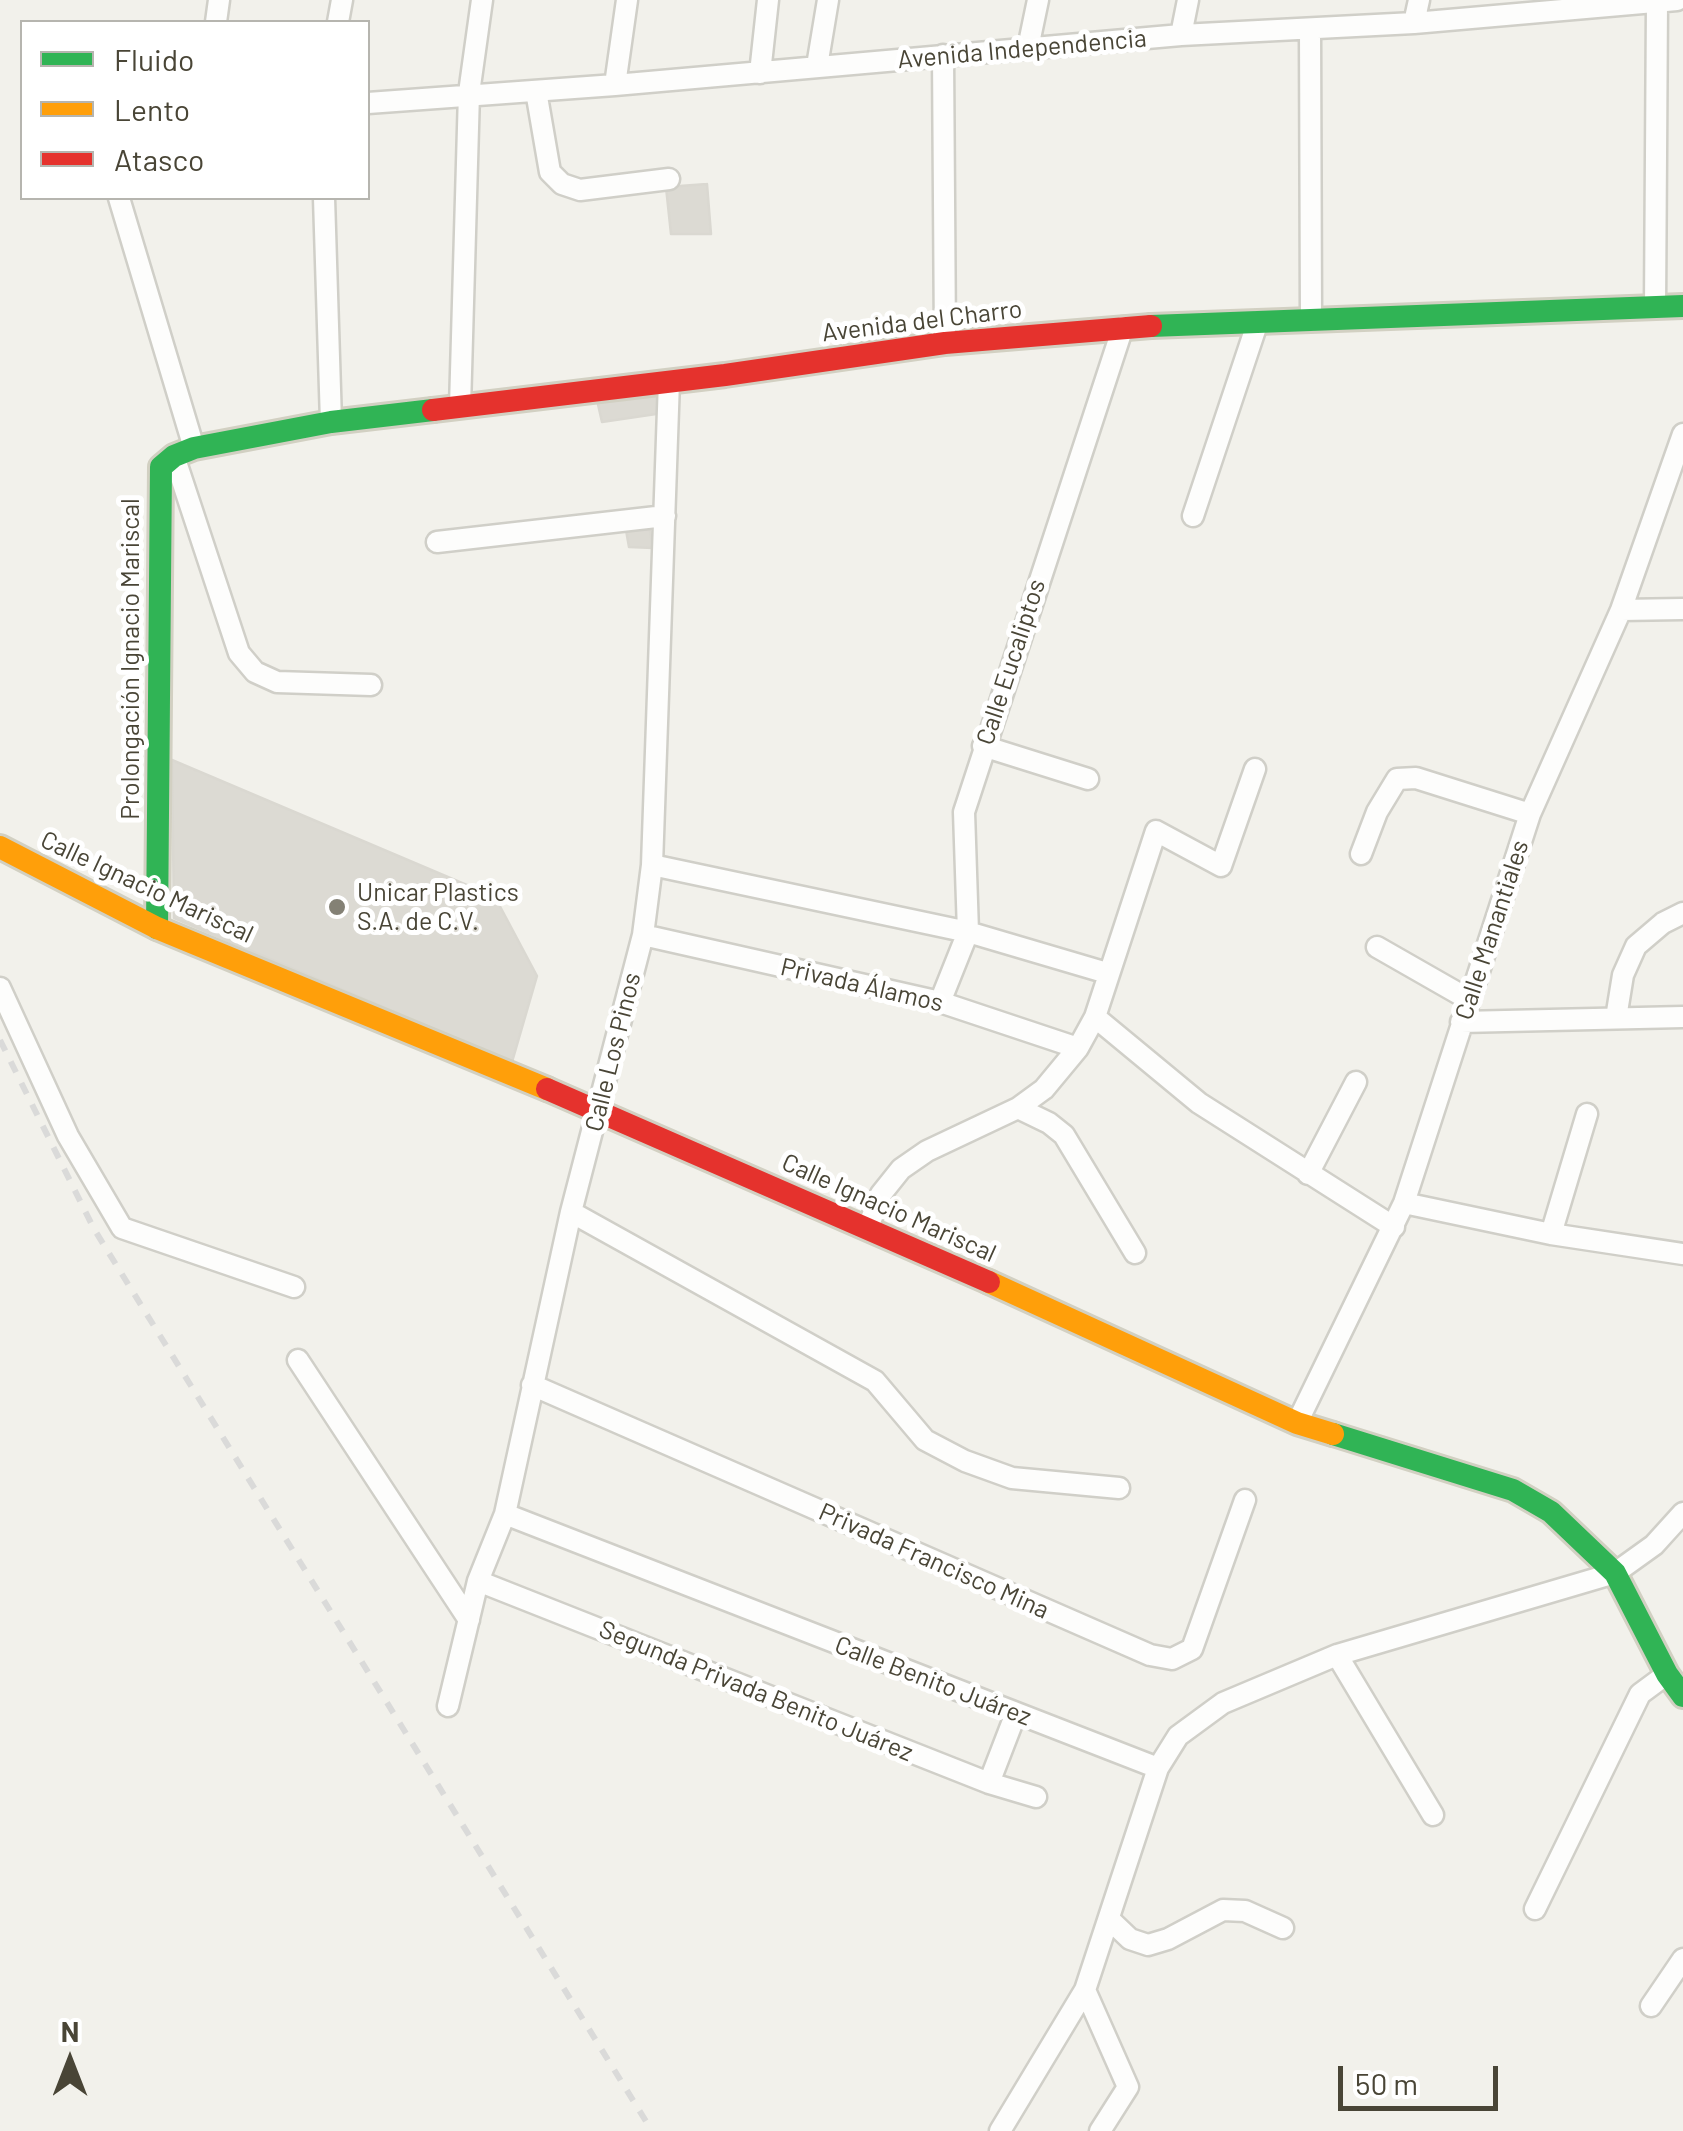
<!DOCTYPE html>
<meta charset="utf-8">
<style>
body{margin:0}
#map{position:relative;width:1683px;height:2131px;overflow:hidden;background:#f2f1eb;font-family:Barlow,sans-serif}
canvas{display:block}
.legend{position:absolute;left:20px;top:20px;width:350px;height:180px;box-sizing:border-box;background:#fff;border:2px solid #b6b5af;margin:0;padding:12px 18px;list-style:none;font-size:30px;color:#494536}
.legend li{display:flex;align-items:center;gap:20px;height:50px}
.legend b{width:50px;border:2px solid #b6b5af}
.north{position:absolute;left:20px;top:2011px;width:100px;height:100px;-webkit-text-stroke:8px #fff;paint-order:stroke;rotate:0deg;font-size:28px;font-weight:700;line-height:40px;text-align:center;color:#494536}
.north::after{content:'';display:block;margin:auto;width:35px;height:45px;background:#494536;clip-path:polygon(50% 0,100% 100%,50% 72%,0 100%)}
.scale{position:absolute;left:1338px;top:2066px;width:160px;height:45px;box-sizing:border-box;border:5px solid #494536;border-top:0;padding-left:12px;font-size:30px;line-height:35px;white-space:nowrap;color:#494536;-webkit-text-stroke:8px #fff;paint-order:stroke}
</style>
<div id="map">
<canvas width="1683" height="2131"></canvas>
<ul class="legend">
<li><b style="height:12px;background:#30b455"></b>Fluido</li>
<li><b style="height:12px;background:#ff9f0a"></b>Lento</li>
<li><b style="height:12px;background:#e5322d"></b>Atasco</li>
</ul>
<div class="north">N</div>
<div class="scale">50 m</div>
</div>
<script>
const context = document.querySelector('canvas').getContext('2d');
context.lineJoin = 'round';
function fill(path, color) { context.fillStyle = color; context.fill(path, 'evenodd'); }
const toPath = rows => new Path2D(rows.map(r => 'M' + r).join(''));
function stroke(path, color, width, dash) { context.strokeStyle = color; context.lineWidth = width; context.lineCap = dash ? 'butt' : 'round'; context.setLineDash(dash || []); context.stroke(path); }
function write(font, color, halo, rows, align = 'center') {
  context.font = font + ' Barlow,sans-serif'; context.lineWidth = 10; context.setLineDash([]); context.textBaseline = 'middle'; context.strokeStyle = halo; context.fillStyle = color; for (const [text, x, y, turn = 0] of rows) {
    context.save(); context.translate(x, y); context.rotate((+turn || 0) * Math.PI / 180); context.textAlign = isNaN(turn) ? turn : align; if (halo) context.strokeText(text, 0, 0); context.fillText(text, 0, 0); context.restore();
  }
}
const building = toPath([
 [707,184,711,234,671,234,666,187,707,184],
 [662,393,663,413,602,422,597,400,662,393],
 [626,530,650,530,653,548,629,547,626,530],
 [172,760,495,897,537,976,512,1062,174,918,172,760]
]);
fill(building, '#dcdad3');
stroke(building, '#dad8d1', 2.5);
const street = toPath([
 [216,22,219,0],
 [338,22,342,0],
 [1414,23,1419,0],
 [1310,29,1311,321],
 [1181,35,1188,0],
 [1028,48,1038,0],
 [943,55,945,343],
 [817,66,828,0],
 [760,73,768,0],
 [615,85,627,0],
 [536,91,550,172,562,184,580,190,669,179],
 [368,103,615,85,1181,35,1414,23,1677,0],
 [119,198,194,448],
 [324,198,331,422],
 [1655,307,1657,3],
 [460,407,469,93,482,0],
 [174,456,239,653,255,672,277,682,371,685],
 [1193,516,1258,321],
 [437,542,665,516],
 [1621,610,1683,609],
 [983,746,1088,779],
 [1361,854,1377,812,1397,779,1416,778,1530,814],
 [652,865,968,932,1107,973],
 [643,935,940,1002,1078,1048],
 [1377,947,1468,999],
 [0,988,68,1136,122,1228,294,1287],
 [940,1002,968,932,964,812,1123,327],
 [1095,1017,1199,1103,1394,1227],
 [1616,1018,1623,975,1636,946,1663,923,1683,913],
 [1461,1022,1683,1017],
 [1018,1108,1049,1123,1064,1135,1135,1253],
 [1308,1174,1356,1082],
 [1404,1203,1551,1234,1683,1254],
 [571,1212,875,1381,925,1440,965,1461,1012,1478,1119,1488],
 [868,1227,881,1194,901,1169,927,1151,1018,1108,1044,1089,1078,1048,1095,1017,1156,831,1221,866,1255,769],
 [1551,1234,1587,1114],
 [298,1360,469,1620],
 [532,1385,1150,1655,1172,1659,1192,1649,1245,1500],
 [1297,1423,1404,1203,1530,814,1621,610,1683,434],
 [505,1514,1158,1768],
 [478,1581,989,1783,1036,1797],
 [1337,1655,1433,1815],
 [448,1706,478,1581,505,1514,571,1212,643,935,652,865,669,381],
 [989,1783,1016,1713],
 [1535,1909,1640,1694,1667,1674],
 [1109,1919,1130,1939,1148,1945,1168,1939,1223,1910,1245,1911,1283,1928],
 [1085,1990,1128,2087,1100,2131],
 [1651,2006,1683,1959],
 [1000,2131,1085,1990,1158,1768,1178,1736,1223,1703,1337,1655,1615,1573,1654,1545,1683,1513]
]);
const fast = toPath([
 [1151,326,1683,306],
 [157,928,161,467,174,456,194,448,331,422,433,410],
 [1333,1434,1513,1490,1551,1512,1615,1573,1667,1674,1683,1696]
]);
const slow = toPath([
 [0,847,157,928,547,1089],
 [989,1282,1297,1423,1333,1434]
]);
const jam = toPath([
 [433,410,725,375,945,343,1151,326],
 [547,1089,989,1282]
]);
stroke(street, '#d0cfc8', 25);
stroke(fast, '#d2d0c2', 28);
stroke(slow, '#d2d0c2', 28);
stroke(jam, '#d2d0c2', 28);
stroke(street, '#fdfdfc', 20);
stroke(fast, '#30b455', 22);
stroke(slow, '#ff9f0a', 22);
stroke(jam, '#e5322d', 22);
stroke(toPath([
 [0,1040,94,1229,652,2131]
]), '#dadad9', 6, [12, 12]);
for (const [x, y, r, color] of [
 [337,907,10,"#848175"]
]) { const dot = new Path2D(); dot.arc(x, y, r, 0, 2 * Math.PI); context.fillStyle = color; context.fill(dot); stroke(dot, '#fff', 4); }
write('25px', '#494536', '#fff', [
 ["Avenida Independencia",1022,49,-5],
 ["Avenida del Charro",922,321,-7],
 ["Prolongación Ignacio Mariscal",131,659,-90],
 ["Calle Eucaliptos",1011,662,-72],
 ["Calle Ignacio Mariscal",147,887,25],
 ["Calle Manantiales",1492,930,-72],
 ["Privada Álamos",862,985,13],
 ["Calle Los Pinos",613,1052,-76],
 ["Calle Ignacio Mariscal",889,1208,24],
 ["Privada Francisco Mina",934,1561,24],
 ["Calle Benito Juárez",933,1681,21],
 ["Segunda Privada Benito Juárez",756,1691,22]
]);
write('25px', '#494536', '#fff', [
 ["Unicar Plastics",357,893],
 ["S.A. de C.V.",357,922]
], 'left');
</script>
